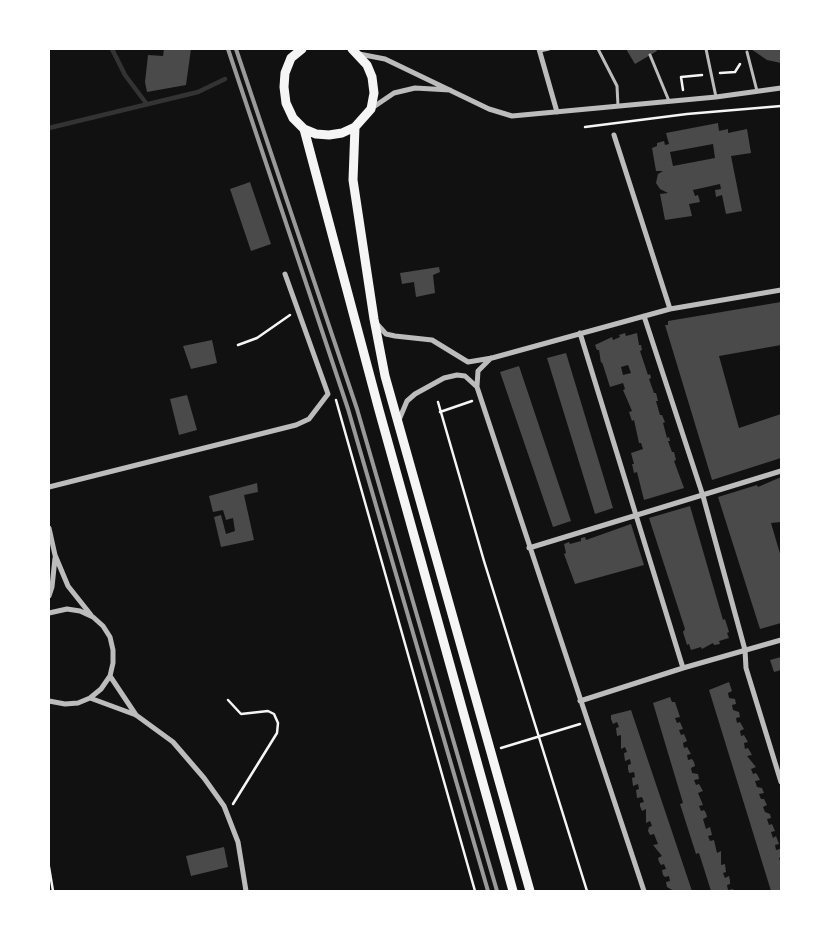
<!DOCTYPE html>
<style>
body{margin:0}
#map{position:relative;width:830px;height:940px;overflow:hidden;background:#111;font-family:"Asap Condensed",sans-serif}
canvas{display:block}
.frame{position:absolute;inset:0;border:50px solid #fff;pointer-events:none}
</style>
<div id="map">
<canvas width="830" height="940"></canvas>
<div class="frame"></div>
</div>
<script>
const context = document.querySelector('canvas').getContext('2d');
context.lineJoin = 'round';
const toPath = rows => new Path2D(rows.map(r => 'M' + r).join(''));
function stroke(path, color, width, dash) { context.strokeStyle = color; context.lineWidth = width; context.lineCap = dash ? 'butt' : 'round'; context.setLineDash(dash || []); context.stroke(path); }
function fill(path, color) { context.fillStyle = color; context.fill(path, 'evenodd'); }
stroke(toPath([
 [112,49,125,75,146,103],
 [49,128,198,92,225,79]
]), '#333', 4.5);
fill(toPath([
 [164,49,191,49,186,85,147,92,145,82,148,55,163,56],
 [626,49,656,49,657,51,635,64],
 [751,49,781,49,781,63,767,60],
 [718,123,719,131,728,129,728,133,747,129,751,153,731,156,742,211,726,214,722,195,716,197,715,190,721,189,720,184,693,190,695,196,698,195,700,202,689,204,692,216,665,220,660,194,668,193,660,189,656,183,658,174,663,171,656,171,652,148,657,146,657,143,664,141,665,145,669,144,666,133],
 [713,144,715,158,673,166,670,152],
 [250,182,271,244,251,251,230,189],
 [439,267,440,272,433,275,435,293,416,297,414,282,402,284,400,273],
 [781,302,781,345,719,356,739,428,781,414,781,458,712,480,665,325,668,325,668,321],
 [625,333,626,336,637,333,639,345,641,345,642,350,640,351,648,375,650,374,651,378,649,379,654,393,656,393,658,401,656,401,660,415,662,415,665,422,663,423,667,438,669,437,670,441,668,441,672,452,674,452,676,460,674,461,684,488,644,500,637,472,634,473,632,464,634,464,631,453,643,449,641,443,639,443,634,420,632,421,629,412,632,411,623,390,625,389,623,383,610,387,602,362,601,363,599,350,597,350,595,345,612,337,613,340,620,337,619,335],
 [628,365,631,373,623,375,621,367],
 [212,340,217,363,191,369,183,346],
 [566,353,613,508,595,514,547,358],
 [519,366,571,521,553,527,500,372],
 [187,395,197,430,179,435,170,399],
 [781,477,781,522,771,523,781,557,781,623,760,629,718,497,757,485,758,487],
 [257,483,258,492,244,495,254,540,221,547,214,517,221,515,226,534,235,531,233,518,226,520,223,510,213,512,209,496],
 [690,506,723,620,725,619,729,632,727,633,729,638,719,641,720,644,714,645,713,643,702,649,701,647,691,650,689,644,687,645,683,632,685,629,649,518],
 [631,524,644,565,575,584,564,554,566,553,564,544,569,542,570,544,581,541,581,538,585,537,586,540],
 [781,657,781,670,774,672,770,660],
 [729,682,732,691,728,693,729,698,735,699,736,704,732,705,733,710,739,712,740,717,736,718,737,723,740,722,744,729,740,731,741,736,744,735,748,742,744,743,745,749,748,748,752,755,747,756,756,767,751,769,753,774,756,773,758,776,760,780,755,781,757,787,762,788,764,793,759,794,761,799,764,799,767,805,763,807,765,812,770,814,771,818,767,819,769,825,772,824,775,831,771,832,773,838,776,836,779,844,775,845,776,850,780,849,781,852,781,857,779,858,781,863,781,891,771,891,709,690],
 [670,697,672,702,675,702,680,717,675,718,677,723,680,722,683,729,679,730,681,735,684,734,687,741,683,743,684,748,687,747,691,754,687,755,688,760,692,759,694,762,695,766,691,768,692,773,698,774,699,779,694,780,696,785,699,784,703,791,698,793,703,805,699,806,701,811,704,810,706,813,707,817,703,819,706,829,710,827,712,835,708,836,710,841,714,840,717,853,721,851,721,865,725,864,726,872,723,873,725,878,729,876,730,881,730,884,727,885,728,890,733,889,734,891,711,891,699,853,696,854,680,804,683,803,653,703],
 [631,710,692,891,674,891,667,887,666,882,670,881,669,876,665,877,663,875,662,870,666,869,664,864,661,865,659,862,658,858,662,856,653,845,658,844,654,834,650,835,648,831,649,827,652,826,650,821,646,823,646,809,642,811,640,806,640,803,644,802,642,797,637,798,636,790,639,789,638,784,633,786,632,778,635,777,634,772,629,773,628,769,628,765,631,764,630,759,625,761,624,753,627,752,625,747,621,749,621,735,617,736,616,728,619,727,617,722,613,724,611,719,611,715],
 [224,847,228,867,191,876,186,856]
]), '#4a4a4a');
stroke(toPath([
 [720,73,735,72,740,64],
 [683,90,681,77,702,75],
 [585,127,687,114,781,106],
 [238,345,257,338,290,315],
 [336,400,475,891],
 [438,402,484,561,587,891],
 [440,412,472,401],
 [228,700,241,714,268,711,274,714,278,723,277,733,233,804],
 [501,748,580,724],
 [49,867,53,891]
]), '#f5f5f5', 2.5);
stroke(toPath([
 [598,49,617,86,618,106],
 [706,49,716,97],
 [540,51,549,49],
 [747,52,757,91],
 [650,55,669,101]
]), '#bcbcbc', 3);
stroke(toPath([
 [539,49,557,112],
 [359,54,385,59,489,109,512,116,716,97,781,88],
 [372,108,394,93,415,88,450,90],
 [614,135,670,309],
 [644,316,703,496,745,650,746,668,781,782],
 [377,324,386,334,395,336,432,340,468,362,492,358,670,309,781,290],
 [580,333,683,668],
 [477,386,478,371,491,358],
 [399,420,407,401,415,394,444,378,457,375,465,376,477,387,644,891],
 [49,487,296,425,309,419,328,394,285,274],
 [49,528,55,555,68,586,91,615],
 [529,548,781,471],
 [49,596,52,587,55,558],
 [49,613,67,609,80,611,93,617,103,626,110,637,113,650,113,663,110,676,101,689,90,698,78,703,65,704,49,701],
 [110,676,136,715],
 [90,698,136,715,173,742,204,778,224,806,238,842,246,891],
 [580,701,683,668,781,640]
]), '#bcbcbc', 5);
stroke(toPath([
 [302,49,291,58,285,73,284,87,286,103,293,118,304,129,316,134,329,135,342,133,355,127,371,109,374,93,372,77,367,65,352,49],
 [355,127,353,180,374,319,385,376,530,891],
 [304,129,379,410,513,891]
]), '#f5f5f5', 9);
stroke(toPath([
 [228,49,348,409,488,891],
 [236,49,357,409,497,891]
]), '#9a9a9a', 4);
</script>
